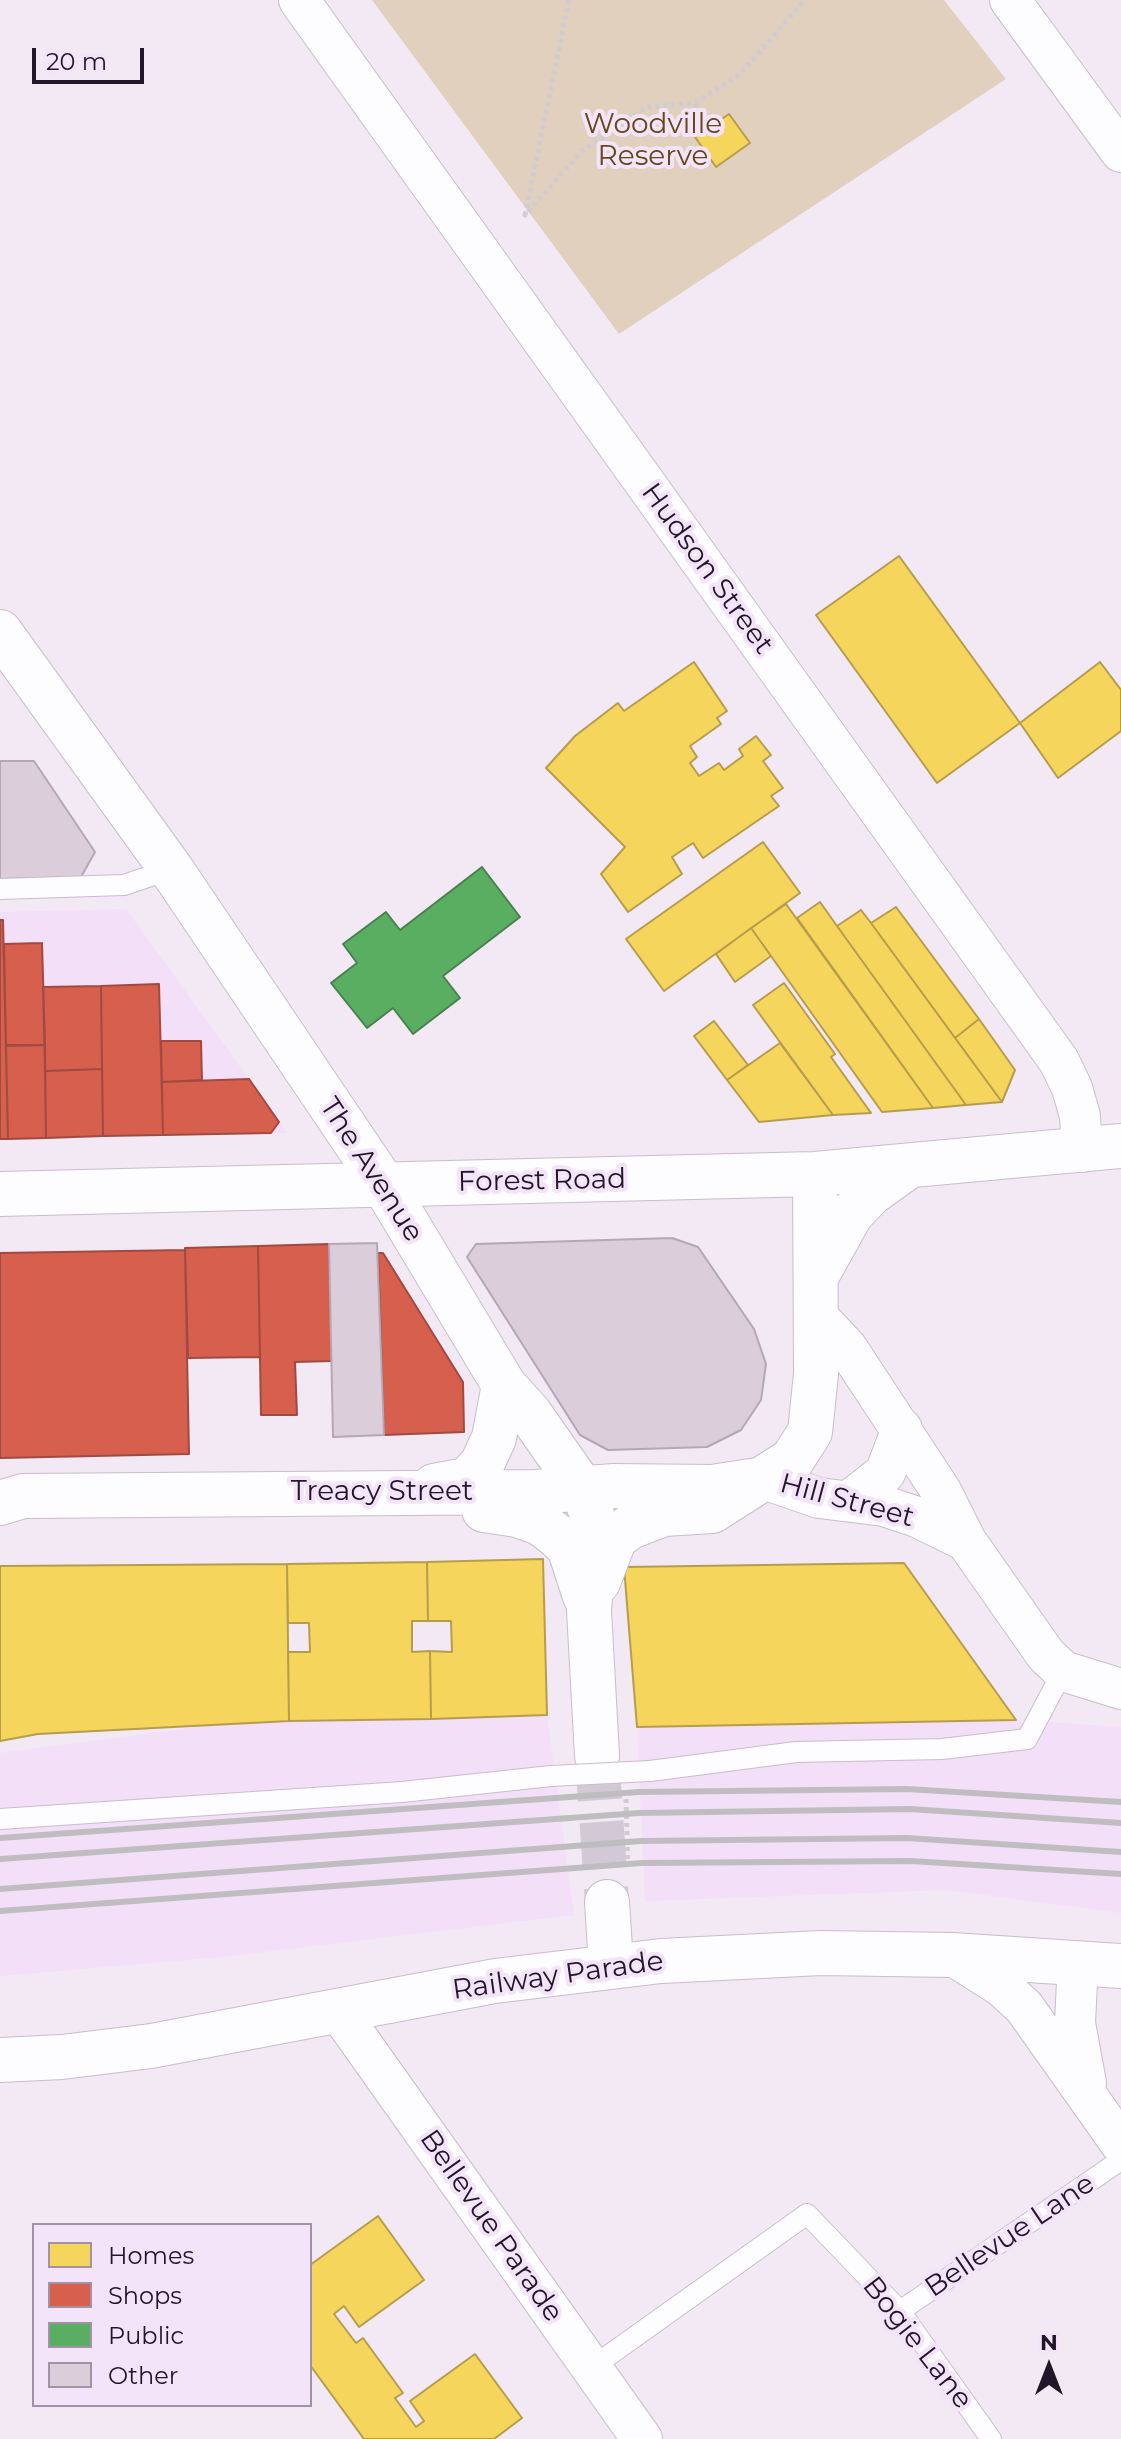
<!DOCTYPE html>
<html>
<head>
<meta charset="utf-8">
<style>
	body { margin:0 }
	#map { position:relative; width:1121px; height:2439px; overflow:hidden; background:#f2e9f5; font-family:Montserrat,sans-serif }
	canvas { display:block }
	.legend { position:absolute; left:32px; top:2223px; width:280px; height:184px; box-sizing:border-box; background:#f4e4fa; border:2px solid #a192a6; margin:0; padding:10px 14px; list-style:none; font-size:24px; color:#241629 }
	.legend li { display:flex; align-items:center; gap:16px; height:40px }
	.legend b { width:40px; border:2px solid #a192a6 }
	.north { position:absolute; left:1009px; top:2327px; width:80px; height:80px; -webkit-text-stroke:6px #f4e4fa; paint-order:stroke; rotate:0deg; font-size:22px; font-weight:700; line-height:32px; text-align:center; color:#241629 }
	.north::after { content:''; display:block; margin:auto; width:28px; height:36px; background:#241629; clip-path:polygon(50% 0,100% 100%,50% 72%,0 100%) }
	.scale { position:absolute; left:32px; top:48px; width:112px; height:36px; box-sizing:border-box; border:4px solid #241629; border-top:0; padding-left:10px; font-size:24px; line-height:28px; white-space:nowrap; color:#241629; -webkit-text-stroke:6px #f4e4fa; paint-order:stroke }
</style>
</head>
<body>
<div id="map">
<canvas width="1121" height="2439"></canvas>
<ul class="legend">
<li><b style="height:22px;background:#f6d55c"></b>Homes</li>
<li><b style="height:22px;background:#d6604d"></b>Shops</li>
<li><b style="height:22px;background:#5aae61"></b>Public</li>
<li><b style="height:22px;background:#dccdda"></b>Other</li>
</ul>
<div class="north">N</div>
<div class="scale">20 m</div>
</div>
<script>
const g = document.querySelector('canvas').getContext('2d');
g.lineJoin = 'round';
function fillPath(path, color) {
  g.fillStyle = color;
  g.fill(path, 'evenodd');
}
function poly(rows) {
  const path = new Path2D();
  for (const r of rows) {
    path.moveTo(r[0], r[1]);
    for (let i = 2; i < r.length; i += 2) path.lineTo(r[i], r[i + 1]);
  }
  return path;
}
function trace(path, color, width, dash) {
  g.strokeStyle = color;
  g.lineWidth = width;
  g.lineCap = dash ? 'butt' : 'round';
  g.setLineDash(dash || []);
  g.stroke(path);
}
function label(font, color, halo, rows, align = 'center') {
  g.font = font + ' Montserrat,sans-serif';
  g.lineWidth = 8;
  g.setLineDash([]);
  g.textBaseline = 'middle';
  g.strokeStyle = halo;
  g.fillStyle = color;
  for (const [text, x, y, turn = 0] of rows) {
    g.save();
    g.translate(x, y);
    g.rotate((+turn || 0) * Math.PI / 180);
    g.textAlign = isNaN(turn) ? turn : align;
    if (halo) g.strokeText(text, 0, 0);
    g.fillText(text, 0, 0);
    g.restore();
  }
}
const built = poly([
	[126,909,249,1079,287,1133,0,1139,0,912],
	[547,1715,574,1915,222,1957,0,1976,0,1753,235,1722],
	[1016,1720,1121,1727,1121,1913,946,1890,645,1901,637,1727]
]);
const green = poly([
	[372,0,944,0,1006,79,619,334]
]);
const homes = poly([
	[729,114,750,143,716,167,695,137,729,114],
	[899,556,1020,723,937,783,816,615,899,556],
	[694,662,727,711,717,718,721,724,690,746,697,757,690,763,699,776,719,763,724,770,743,756,739,749,756,736,771,755,763,761,783,788,771,796,779,806,703,858,693,843,672,857,682,874,628,912,601,874,625,847,546,768,575,736,618,703,624,711,694,662],
	[1100,662,1121,690,1121,731,1058,778,1020,723,1100,662],
	[763,842,800,893,664,991,626,939,763,842],
	[820,902,837,926,966,1105,933,1108,797,918,820,902],
	[786,904,933,1108,882,1112,751,928,786,904],
	[896,907,979,1019,955,1038,871,923,896,907],
	[861,910,871,923,1002,1102,966,1105,837,926,861,910],
	[751,928,771,956,735,982,716,954,751,928],
	[784,983,835,1054,831,1057,871,1113,833,1115,753,1005,784,983],
	[979,1019,1015,1070,1002,1102,955,1038,979,1019],
	[714,1021,748,1065,727,1080,694,1036,714,1021],
	[780,1043,833,1115,759,1122,727,1080,780,1043],
	[543,1559,547,1715,431,1719,430,1651,452,1652,451,1621,428,1621,427,1562,543,1559],
	[427,1562,428,1621,412,1621,412,1652,430,1651,431,1719,289,1721,288,1652,310,1652,309,1623,288,1623,287,1564,427,1562],
	[904,1563,1016,1720,637,1727,624,1567,904,1563],
	[287,1564,289,1721,38,1734,0,1741,0,1566,287,1564],
	[378,2216,424,2280,359,2327,344,2306,334,2314,356,2343,363,2338,403,2393,395,2398,416,2427,424,2421,410,2401,475,2354,522,2418,494,2439,364,2439,310,2365,310,2265,378,2216]
]);
const shops = poly([
	[0,920,3,920,8,1139,0,1139,0,920],
	[42,943,45,1045,6,1045,4,944,42,943],
	[159,984,163,1135,103,1136,101,986,159,984],
	[101,986,102,1069,45,1071,43,987,101,986],
	[161,1041,201,1041,202,1080,162,1082,161,1041],
	[45,1045,46,1138,8,1139,6,1046,45,1045],
	[102,1069,103,1136,46,1138,45,1071,102,1069],
	[249,1079,279,1122,271,1133,163,1135,162,1082,249,1079],
	[329,1244,332,1361,295,1362,297,1415,261,1415,258,1246,329,1244],
	[258,1246,260,1357,188,1358,185,1248,258,1246],
	[185,1250,189,1454,0,1458,0,1253,185,1250],
	[378,1253,383,1253,463,1382,464,1432,384,1435,378,1253]
]);
const public = poly([
	[482,867,520,917,443,976,460,998,413,1034,393,1008,367,1028,331,983,357,963,343,944,386,912,400,930,482,867]
]);
const building = poly([
	[0,761,34,761,95,852,81,877,0,879,0,761],
	[672,1238,698,1247,754,1329,766,1364,761,1400,741,1430,707,1447,608,1450,580,1435,467,1257,476,1244,672,1238],
	[377,1243,384,1435,333,1437,329,1244,377,1243]
]);
const tertiaryTunnel = poly([
	[597,1756,607,1902]
]);
const path = poly([
	[569,0,525,215,582,151,647,107,695,103,740,74,805,0],
	[695,103,707,121],
	[626,1799,628,1869]
]);
const service = poly([
	[0,889,124,885,171,869],
	[650,1771,796,1752,942,1749,1027,1739,1063,1671],
	[0,1819,402,1792,551,1776],
	[900,2311,1121,2160],
	[591,2368,807,2214,900,2311,991,2439]
]);
const minor = poly([
	[299,0,1059,1061,1072,1088,1080,1116,1082,1152],
	[1010,0,1121,152],
	[816,1315,847,1348,941,1491,966,1541,1046,1655,1063,1671,1121,1689],
	[764,1479,819,1498,884,1506,917,1517,966,1541],
	[849,1501,885,1473,902,1429],
	[952,1955,1001,1986,1024,2007,1121,2144],
	[1078,1962,1075,2023,1086,2083],
	[339,2012,642,2439]
]);
const tertiary = poly([
	[0,632,171,869,384,1185,504,1385,530,1414,581,1487,592,1514,595,1537,589,1610,597,1756],
	[0,1194,815,1174,1121,1146],
	[817,1275,851,1214,870,1194,909,1166],
	[434,1486,467,1480,482,1464,494,1438,504,1385],
	[0,1503,23,1496,536,1492,614,1486,712,1487,764,1479],
	[484,1510,517,1515,540,1523,556,1535,569,1547,585,1596],
	[598,1582,615,1538,630,1527,664,1514,712,1511,792,1460,810,1432,816,1374,815,1174],
	[607,1902,611,1965]
]);
const secondary = poly([
	[0,2060,62,2057,151,2046,495,1981,661,1961,821,1953,952,1955,1121,1966]
]);
const rail = poly([
	[0,1838,639,1792,907,1789,1121,1802],
	[0,1859,639,1813,910,1809,1121,1823],
	[0,1889,641,1841,907,1838,1121,1852],
	[0,1911,642,1863,911,1861,1121,1874]
]);
const serviceBridge = poly([
	[551,1776,650,1771]
]);
const parkNames = [
	["Woodville",653,125],
	["Reserve",653,157]
];
const streetNames = [
	["Hudson Street",707,569,54],
	["The Avenue",371,1170,57],
	["Forest Road",542,1181,-1],
	["Treacy Street",382,1492],
	["Hill Street",847,1501,15],
	["Railway Parade",558,1976,-8],
	["Bellevue Parade",491,2226,55],
	["Bellevue Lane",1010,2236,-34],
	["Bogie Lane",917,2343,52]
];
fillPath(built, '#f3dff8');
fillPath(green, '#e2d0bf');
fillPath(homes, '#f6d55c');
trace(homes, '#b79c4d', 2);
fillPath(shops, '#d6604d');
trace(shops, '#a14a42', 2);
fillPath(public, '#5aae61');
trace(public, '#4a8050', 2);
fillPath(building, '#dccdda');
trace(building, '#b5a7b4', 2);
trace(tertiaryTunnel, '#d3c9d6', 44, [44, 22]);
trace(service, '#c9bdcc', 22);
trace(minor, '#c9bdcc', 42);
trace(tertiary, '#c9bdcc', 46);
trace(secondary, '#c9bdcc', 46);
trace(path, '#d0ccd1', 5, [4, 4]);
trace(service, '#fdfcfe', 20);
trace(minor, '#fdfcfe', 40);
trace(tertiary, '#fdfcfe', 44);
trace(secondary, '#fdfcfe', 44);
trace(rail, '#c0bdc0', 6);
trace(serviceBridge, '#c9bdcc', 22, []);
trace(serviceBridge, '#fdfcfe', 20);
label('28px', '#664917', '#f4e4fa', parkNames);
label('28px', '#241629', '#f4e4fa', streetNames);
</script>
</body>
</html>
